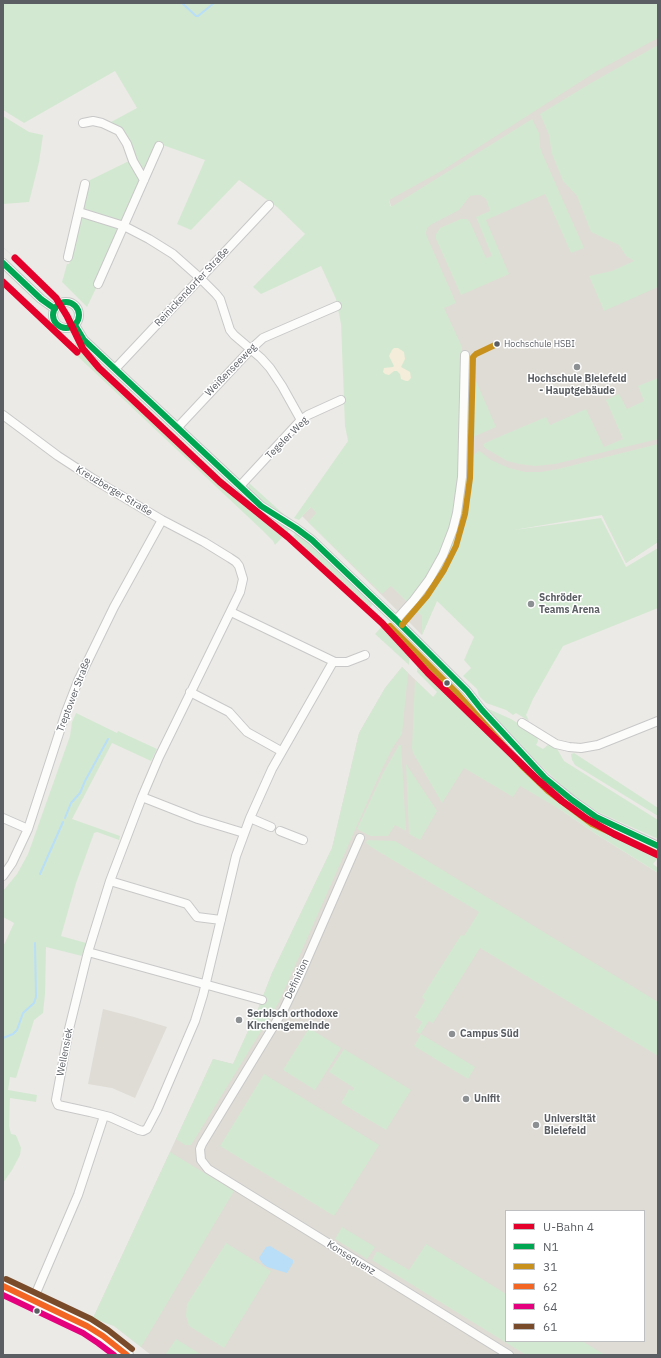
<!DOCTYPE html>
<html>
<head>
<meta charset="utf-8">
<style>
	body { margin:0 }
	#map { position:relative; width:661px; height:1358px; overflow:hidden; background:#ebeae6; font-family:"IBM Plex Sans",sans-serif }
	canvas { display:block }
	.frame { position:absolute; inset:0; border:4px solid #5b5f64; pointer-events:none }
	.legend { position:absolute; left:505px; top:1210px; width:140px; height:132px; box-sizing:border-box; background:#fff; border:1px solid #bdbfc1; margin:0; padding:5px 7px; list-style:none; font-size:12px; color:#5b5f64 }
	.legend li { display:flex; align-items:center; gap:8px; height:20px }
	.legend b { width:20px; border:1px solid #bdbfc1 }
</style>
</head>
<body>
<div id="map">
<canvas width="661" height="1358"></canvas>
<div class="frame"></div>
<ul class="legend">
<li><b style="height:5px;background:#e4002b"></b>U-Bahn 4</li>
<li><b style="height:5px;background:#00a651"></b>N1</li>
<li><b style="height:5px;background:#c8911e"></b>31</li>
<li><b style="height:5px;background:#f26522"></b>62</li>
<li><b style="height:5px;background:#e5007d"></b>64</li>
<li><b style="height:5px;background:#7a4b2a"></b>61</li>
</ul>
</div>
<script>
const g = document.querySelector('canvas').getContext('2d');
g.lineJoin = 'round';
function fillPath(path, color) {
  g.fillStyle = color;
  g.fill(path, 'evenodd');
}
function poly(rows) {
  const path = new Path2D();
  for (const r of rows) {
    if (r.length === 3) {
      path.moveTo(r[0] + r[2], r[1]);
      path.arc(r[0], r[1], r[2], 0, 2 * Math.PI);
      continue;
    }
    path.moveTo(r[0], r[1]);
    for (let i = 2; i < r.length; i += 2) path.lineTo(r[i], r[i + 1]);
  }
  return path;
}
function trace(path, color, width, dash) {
  g.strokeStyle = color;
  g.lineWidth = width;
  g.lineCap = dash ? 'butt' : 'round';
  g.setLineDash(dash || []);
  g.stroke(path);
}
function label(font, color, halo, rows, align = 'center') {
  g.font = font + ' "IBM Plex Sans",sans-serif';
  g.lineWidth = 3;
  g.setLineDash([]);
  g.textBaseline = 'middle';
  g.strokeStyle = halo;
  g.fillStyle = color;
  for (const [text, x, y, turn = 0] of rows) {
    g.save();
    g.translate(x, y);
    g.rotate((+turn || 0) * Math.PI / 180);
    g.textAlign = isNaN(turn) ? turn : align;
    if (halo) g.strokeText(text, 0, 0);
    g.fillText(text, 0, 0);
    g.restore();
  }
}
const education = poly([
	[658,3,658,542,626,563,602,515,469,527,422,635,302,516,311,507,338,492,394,214,389,200],
	[402,667,433,697,561,810,596,834,658,873,658,1355,151,1355,114,1326,93,1318,213,1059,233,1064,258,1009,272,973,332,848,359,733,385,688],
	[506,1211,644,1211,644,1341,506,1341],
	[103,1009,134,1017,167,1027,135,1098,112,1088,88,1084]
]);
const green = poly([
	[3,3,658,3,658,38,597,71,443,170,389,200,391,207,532,119,539,133,540,147,542,153,584,248,571,253,545,194,486,220,509,274,461,295,436,239,436,234,440,228,461,219,467,219,470,222,486,258,492,256,476,217,490,211,486,199,480,195,476,195,470,196,459,210,432,224,427,228,426,233,427,237,456,303,444,308,462,347,457,486,453,514,445,541,433,564,420,585,407,602,391,586,382,594,308,522,316,513,311,507,299,520,294,518,348,441,345,426,341,324,336,299,321,266,261,294,253,287,305,234,277,207,239,180,191,230,177,224,205,160,157,143,122,220,119,220,85,209,83,207,82,204,88,181,131,160,122,130,111,122,137,108,115,71,24,123,3,110],
	[658,45,658,287,604,311,589,276,612,271,634,261,626,256,619,245,591,232,577,196,563,181,552,154,549,135,540,114,591,83],
	[3,116,29,132,43,135,39,162,29,202,3,204],
	[84,217,116,227,117,230,97,286,87,307,62,282,67,264,69,264,79,220],
	[77,339,92,352,90,354,236,491,238,490,262,513,268,518,290,529,275,545,273,541,262,530,72,351],
	[469,365,496,427,473,437,468,435,467,431,468,368],
	[658,378,658,439,555,464,535,466,519,464,507,461,485,448,483,445,485,443,501,436,546,417,550,425,586,409,604,447,623,439,606,400,619,394,627,409,644,401,638,386],
	[658,444,658,542,626,563,602,515,514,530,601,518,626,567,658,548,658,608,563,646,533,699,526,715,529,721,516,713,513,715,506,710,486,703,479,696,477,689,463,676,471,668,464,660,474,637,437,601,422,635,422,616,416,611,430,593,442,575,438,572,452,545,461,515,465,492,467,468,472,457,478,451,481,452,491,460,509,468,525,472,541,472,558,469],
	[249,483,290,520,266,506,248,490],
	[296,533,310,543,373,604,370,608,292,537],
	[385,623,410,649,409,665,375,634],
	[418,658,446,687,452,681,490,729,537,776,575,808,602,825,658,851,658,858,653,864,658,868,658,873,596,834,561,810,520,786,513,797,464,768,442,803,413,753,412,748,415,680,433,697,437,692,417,672],
	[402,667,408,673,402,734,393,747,382,769,279,1002,193,1142,191,1145,185,1145,176,1139,213,1059,233,1064,258,1009,272,973,332,848,359,733,385,688],
	[484,707,511,719,534,733,537,736,538,741,536,745,543,749,549,744,556,747,564,761,658,820,658,839,598,812,579,800,558,782,527,753],
	[76,713,117,733,118,731,157,749,151,761,112,743,72,819,120,836,119,840,97,832,94,833,76,883,61,936,86,943,82,956,46,947,45,994,43,1013,34,1020,16,1078,10,1077,8,1090,37,1095,36,1102,10,1098,9,1126,11,1134,16,1135,21,1148,20,1155,12,1170,3,1183,3,947,14,923,3,917,3,891,17,874,28,854,70,736,72,722],
	[399,745,401,745,406,831,395,825,388,836,370,836,357,829,383,773],
	[574,753,658,808,658,816,575,765,572,760,571,754],
	[406,764,437,811,420,840,409,834],
	[367,840,395,841,658,1002,658,1056,480,948,433,1023,429,1021,420,1034,416,1032,422,1022,415,1017,425,1000,422,997,461,935,464,936,479,912,371,847,366,843],
	[309,1028,341,1048,315,1090,283,1070],
	[421,1034,475,1067,468,1079,414,1046],
	[344,1049,411,1090,386,1130,341,1103,349,1089,353,1091,354,1088,329,1072],
	[264,1074,379,1145,334,1216,220,1146],
	[170,1152,234,1191,141,1347,114,1326,93,1318],
	[342,1227,375,1247,367,1259,335,1239],
	[226,1243,271,1271,224,1348,189,1326,186,1316,187,1304],
	[426,1244,506,1294,506,1341,582,1341,605,1355,526,1355,372,1260,377,1251,409,1270],
	[176,1339,202,1355,165,1355]
]);
const sand = poly([
	[394,348,398,348,404,352,405,359,401,367,410,372,411,378,408,381,406,381,401,379,400,374,397,371,394,371,389,375,385,374,383,372,384,368,393,367,394,366,389,356,392,350]
]);
const water = poly([
	[270,1246,293,1260,293,1263,287,1273,267,1267,262,1263,259,1258,266,1247]
]);
const stream = poly([
	[182,3,196,16,198,16,214,3],
	[65,818,71,803,80,793,85,781,108,739],
	[40,874,63,822],
	[3,1038,13,1034,17,1030,23,1013,34,1003,36,997,35,943]
]);
const minor = poly([
	[83,123,93,121,102,123,119,131,127,144,133,161,144,180],
	[79,212,124,226,149,239,173,254,200,278,216,294,220,299,230,330,234,335,261,358,270,368,282,386,301,420],
	[68,257,85,184],
	[3,263,41,299,55,309],
	[98,284,159,146],
	[66,315,13],
	[75,325,84,340,261,506,296,528,312,540,396,620,467,691,482,710,545,778,572,800,596,817,658,846],
	[115,369,269,205],
	[3,415,58,456,98,482,162,520,204,542,230,558,236,562,239,566,243,579,240,592,159,757,142,797,110,881,88,952,69,1029,56,1100,58,1105,90,1112,110,1117,139,1130,143,1131,147,1129,157,1110,195,1021,203,995,236,856,250,818,272,769,333,662],
	[178,427,251,349,263,338,337,306],
	[240,486,301,420,308,415,341,400],
	[231,612,335,662,347,662,365,655],
	[396,620,414,600,429,580,443,555,453,529,457,513,462,477,465,355],
	[190,692,229,712,247,732,281,751],
	[522,723,556,744,569,747,581,748,598,745,658,721],
	[142,797,198,819,244,833],
	[3,818,28,829],
	[250,818,271,827],
	[280,831,303,840],
	[360,838,298,980,284,1009,202,1144,200,1149,201,1160,208,1169,509,1355],
	[3,876,12,863,28,829,66,712,78,681,114,607,162,520],
	[110,881,187,904,197,917,221,920],
	[88,952,262,1000],
	[33,1300,78,1195,104,1116]
]);
const secondary = poly([
	[3,1286,87,1326,103,1336,127,1355]
]);
const tram = poly([
	[3,247,15,258]
]);
const bus1 = poly([
	[3,263,41,299,55,309],
	[66,315,13],
	[75,325,84,340,261,506,296,528,312,540,396,620,467,691,482,710,545,778,572,800,596,817,658,846]
]);
const bus2 = poly([
	[402,625,427,596,444,570,456,546,465,514,470,478,473,357,476,354,497,344],
	[390,626,456,692,522,766,548,791,592,824,655,853]
]);
const bus3 = poly([
	[3,1286,87,1326,103,1336,127,1355]
]);
const bus4 = poly([
	[3,1295,83,1333,98,1343,114,1355]
]);
const bus5 = poly([
	[6,1279,91,1319,108,1330,132,1349]
]);
const metro1 = poly([
	[15,258,56,298,67,316,83,349,99,368,220,482,288,537,382,623,428,673,539,781,562,801,587,819,614,834,658,855],
	[3,282,77,352]
]);
const markers = [
	[497,344,3.5,"#5b5f64"],
	[577,367,4,"#8d9092"],
	[531,604,4,"#8d9092"],
	[447,683,3.5,"#5b5f64"],
	[239,1020,4,"#8d9092"],
	[452,1034,4,"#8d9092"],
	[466,1099,4,"#8d9092"],
	[536,1125,4,"#8d9092"],
	[37,1311,3.5,"#5b5f64"]
];
const busNames = [
	["Hochschule HSBI",504,344]
];
const streetNames = [
	["Reinickendorfer Straße",192,287,-47],
	["Weißenseeweg",231,370,-46],
	["Tegeler Weg",287,438,-45],
	["Kreuzberger Straße",114,491,31],
	["Treptower Straße",74,695,-69],
	["Definition",297,979,-65],
	["Wellensiek",65,1052,-79],
	["Konsequenz",351,1258,32]
];
const poiNames = [
	["Hochschule Bielefeld",577,379,"center"],
	["- Hauptgebäude",577,391,"center"],
	["Schröder",539,598],
	["Teams Arena",539,610],
	["Serbisch orthodoxe",247,1014],
	["Kirchengemeinde",247,1026],
	["Campus Süd",460,1034],
	["Unifit",474,1099],
	["Universität",544,1119],
	["Bielefeld",544,1131]
];
fillPath(education, '#dfdcd5');
fillPath(green, '#d3e8d1');
fillPath(sand, '#f4edda');
fillPath(water, '#b8def8');
trace(stream, '#b8def8', 2);
trace(minor, '#c8c8c8', 10);
trace(secondary, '#c7c7c6', 14);
trace(minor, '#fcfcfb', 8);
trace(secondary, '#fcfcfb', 12);
trace(tram, '#e2e2e2', 1);
trace(bus1, '#00a651', 6);
trace(bus2, '#c8911e', 6);
trace(bus3, '#f26522', 6);
trace(bus4, '#e5007d', 6);
trace(bus5, '#7a4b2a', 6);
trace(metro1, '#e4002b', 7);
for (const [x, y, r, color] of markers) {
  const dot = new Path2D();
  dot.arc(x, y, r, 0, 2 * Math.PI);
  g.fillStyle = color;
  g.fill(dot);
  trace(dot, '#fff', 1.5);
}
label('9px', '#5b5f64', '#fff', busNames, 'left');
label('10px', '#5b5f64', '#fff', streetNames);
label('bold 10px', '#5b5f64', '#fff', poiNames, 'left');
</script>
</body>
</html>
